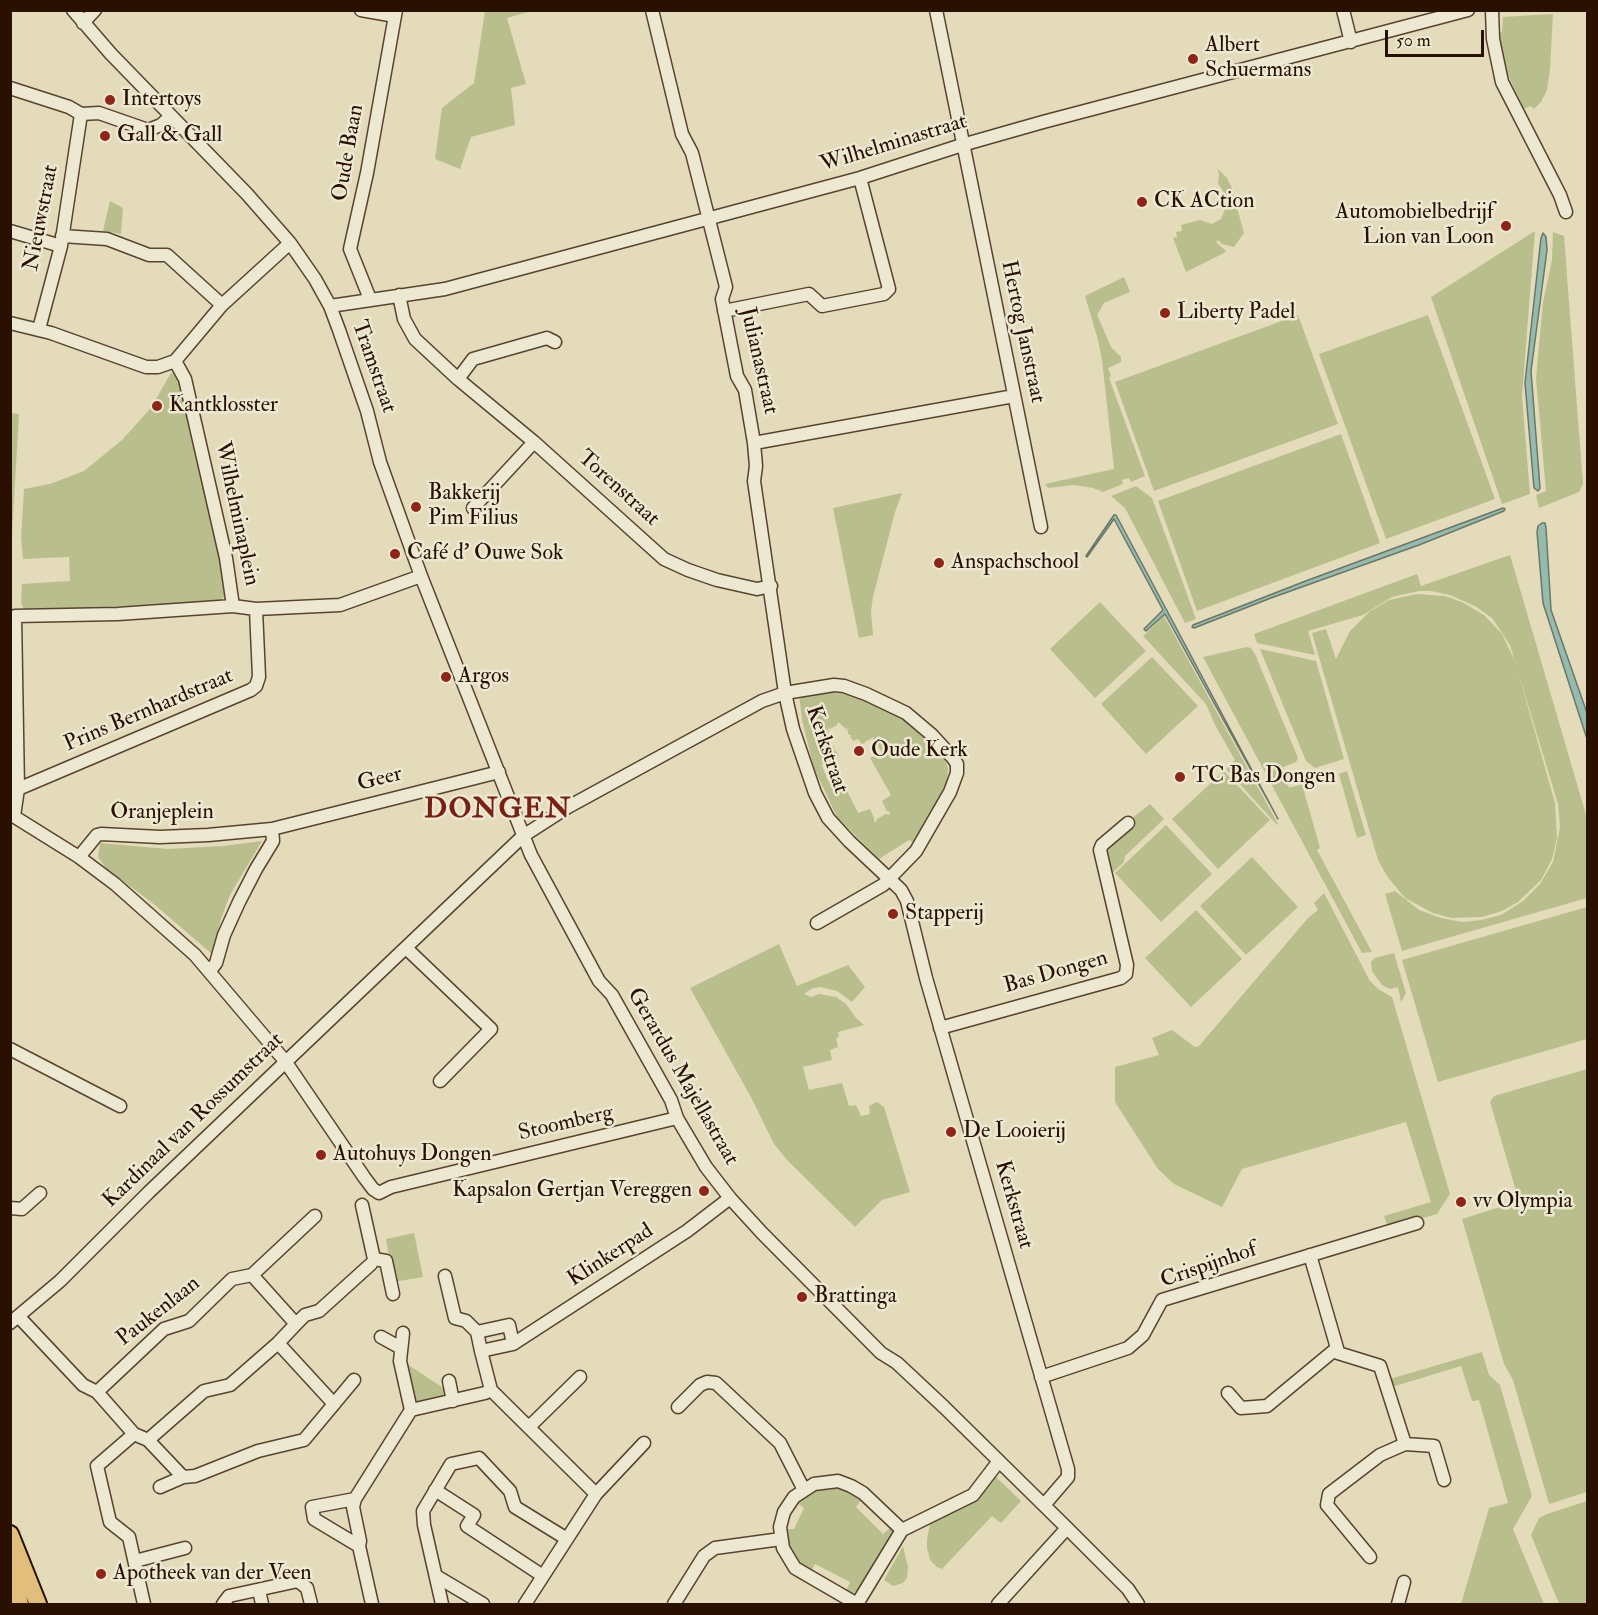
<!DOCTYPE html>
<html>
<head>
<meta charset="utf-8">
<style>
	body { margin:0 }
	#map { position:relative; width:1598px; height:1615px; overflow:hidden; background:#e4dbba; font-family:"IM FELL Double Pica",serif }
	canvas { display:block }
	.frame { position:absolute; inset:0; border:12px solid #291000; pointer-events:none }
	.scale { position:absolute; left:1385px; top:30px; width:99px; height:27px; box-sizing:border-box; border:3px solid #291000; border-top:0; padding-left:8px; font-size:18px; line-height:21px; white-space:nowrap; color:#291000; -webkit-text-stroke:4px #ede8d2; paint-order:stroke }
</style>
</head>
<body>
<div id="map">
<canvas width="1598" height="1615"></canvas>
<div class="frame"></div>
<div class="scale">50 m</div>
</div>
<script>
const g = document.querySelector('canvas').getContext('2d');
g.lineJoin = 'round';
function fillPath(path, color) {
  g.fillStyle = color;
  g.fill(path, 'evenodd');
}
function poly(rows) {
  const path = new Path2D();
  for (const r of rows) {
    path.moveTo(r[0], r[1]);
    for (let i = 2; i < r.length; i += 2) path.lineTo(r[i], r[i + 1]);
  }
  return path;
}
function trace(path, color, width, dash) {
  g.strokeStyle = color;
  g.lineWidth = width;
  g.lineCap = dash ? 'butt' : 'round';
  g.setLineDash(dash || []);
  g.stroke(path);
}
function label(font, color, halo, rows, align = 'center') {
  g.font = font + ' "IM FELL Double Pica",serif';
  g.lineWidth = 5;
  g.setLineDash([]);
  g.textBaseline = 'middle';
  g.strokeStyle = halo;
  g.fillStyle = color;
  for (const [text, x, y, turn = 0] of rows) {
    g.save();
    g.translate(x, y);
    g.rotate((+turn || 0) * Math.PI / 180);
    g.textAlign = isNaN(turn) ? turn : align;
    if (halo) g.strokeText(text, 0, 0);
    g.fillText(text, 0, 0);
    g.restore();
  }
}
const green = poly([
	[485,11,532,11,507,18,526,84,511,88,515,125,471,137,460,169,435,159,442,108,474,83],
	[1553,14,1550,70,1547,90,1541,102,1536,107,1533,109,1531,106,1524,109,1505,69,1499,33,1502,32,1503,17],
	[1217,168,1227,178,1231,186,1244,233,1234,247,1222,244,1218,240,1216,242,1226,251,1224,253,1186,272,1173,238,1177,237,1176,232,1182,231,1181,225,1200,220,1212,224,1221,219,1226,207,1227,198,1218,183,1219,174],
	[110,201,123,208,121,234,103,231],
	[1535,231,1522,396,1530,494,1502,504,1431,297],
	[1553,232,1564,236,1583,484,1579,492,1539,508,1536,495,1546,491,1536,378,1543,302,1552,260],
	[1124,277,1130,292,1104,303,1097,315,1111,347,1121,357,1121,362,1108,368,1111,376,1109,378,1145,476,1131,482,1129,478,1122,480,1123,484,1103,492,1093,488,1074,485,1048,488,1045,484,1114,469,1102,360,1098,340,1085,296],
	[1298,315,1338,424,1154,491,1115,382],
	[1428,315,1495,499,1386,539,1319,354],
	[171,373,176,374,180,378,226,591,224,597,219,601,201,603,45,610,24,609,21,603,22,584,70,581,69,557,23,559,21,538,24,489,50,484,84,471,122,440,150,409],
	[11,413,19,414,11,551,10,413],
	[1341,434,1380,543,1197,611,1158,501],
	[1136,486,1152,498,1196,619,1185,623,1125,508,1111,496],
	[902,493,895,512,873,597,871,612,873,635,859,638,833,508],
	[1510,555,1587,818,1587,898,1402,951,1385,894,1395,891,1419,910,1441,918,1462,922,1481,920,1501,915,1523,901,1540,884,1553,862,1560,827,1558,804,1510,645,1492,618,1475,606,1450,595,1431,591,1419,591,1392,597,1363,615,1308,631,1315,655,1257,643,1254,634,1417,574,1421,586],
	[1417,594,1445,596,1462,602,1484,615,1502,634,1515,661,1555,803,1557,838,1552,859,1541,880,1518,902,1502,911,1482,917,1451,918,1433,913,1405,898,1387,876,1378,860,1312,633,1326,629,1336,659,1350,631,1369,612,1389,600],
	[1100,602,1146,651,1095,698,1050,649],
	[1164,616,1278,824,1277,825,1226,769,1235,760,1215,725,1206,704,1143,636],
	[1247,647,1251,648,1255,654,1298,758,1296,762,1283,767,1289,788,1302,784,1320,848,1317,850,1372,952,1362,953,1203,657],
	[1260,649,1316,661,1344,759,1315,768,1306,761],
	[1152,657,1198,706,1146,754,1101,704],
	[817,692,851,694,913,722,944,756,948,768,947,782,918,844,909,840,879,859,837,817,814,768,802,720,799,694],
	[838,722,846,729,849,728,847,730,849,735,852,735,850,736,853,741,858,739,862,744,866,742,865,740,867,741,874,737,873,739,882,752,876,755,875,757,874,756,870,758,891,795,882,801,887,811,890,812,890,815,886,814,877,819,876,822,874,821,874,818,870,809,858,813,839,774,835,776,836,778,834,777,828,781,822,766,820,766,827,762,826,760,829,762,833,759,832,757,834,759,839,756,836,751,833,751,835,750,833,746,830,746,832,744,829,740,827,740,829,738,828,727,830,729,837,725],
	[1224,771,1270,820,1218,869,1172,819],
	[1347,771,1366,835,1357,838,1339,774],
	[1150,804,1164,819,1125,856,1124,862,1111,874,1106,850,1107,847,1135,824,1131,819],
	[1166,825,1212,874,1161,922,1115,873],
	[262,841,230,895,221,919,212,954,155,905,106,868,98,857,100,843,168,849,223,846],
	[1252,857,1298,907,1246,955,1200,906],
	[1324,893,1370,981,1378,989,1392,997,1450,1194,1437,1214,1391,1227,1387,1225,1384,1216,1431,1202,1406,1122,1242,1169,1222,1207,1174,1184,1158,1169,1115,1102,1115,1067,1159,1055,1152,1038,1172,1030,1195,1047,1199,1046,1308,918,1318,910,1314,903],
	[1587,907,1587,1039,1438,1082,1402,960],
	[1196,910,1242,959,1191,1007,1145,958],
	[779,944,797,986,848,965,865,987,852,1002,837,991,820,987,813,988,804,994,811,997,819,994,836,997,846,1004,856,1018,864,1025,838,1032,839,1037,836,1038,838,1047,830,1050,832,1060,803,1067,809,1090,842,1083,849,1106,856,1105,861,1116,870,1114,869,1106,877,1102,884,1107,910,1192,882,1200,855,1227,788,1161,774,1144,752,1099,690,988],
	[1394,953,1406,993,1401,1002,1398,987,1390,989,1382,985,1372,971,1371,962,1375,958],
	[1587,1069,1587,1492,1549,1504,1513,1380,1504,1364,1462,1219,1519,1201,1490,1102,1494,1096],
	[414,1233,423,1277,393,1282,386,1239],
	[1482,1352,1489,1375,1500,1385,1532,1496,1513,1529,1544,1604,1461,1604,1489,1508,1508,1503,1479,1400,1472,1401,1461,1366,1392,1387,1390,1379],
	[407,1364,448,1391,449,1397,414,1405],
	[996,1477,1021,1501,1001,1523,992,1516,942,1569,937,1567,930,1560,927,1548,927,1539,930,1524,978,1499],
	[837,1487,850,1491,862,1499,856,1507,883,1534,891,1527,894,1537,858,1591,851,1594,846,1591,850,1582,815,1564,810,1573,799,1564,790,1552,785,1529,794,1529,804,1508,796,1502,812,1490],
	[1587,1501,1587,1604,1559,1604,1531,1535,1539,1518,1547,1514],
	[903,1546,908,1567,907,1578,903,1583,893,1586,884,1580]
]);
const water = poly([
	[1543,233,1546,237,1547,250,1531,371,1540,488,1538,491,1534,488,1525,383,1541,238,1543,233],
	[1503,508,1505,509,1504,511,1419,545,1271,598,1194,628,1192,627,1193,625,1303,582,1503,508],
	[1114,515,1116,515,1278,819,1165,614,1146,631,1144,629,1163,610,1114,519,1087,557,1086,556,1114,515],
	[1542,523,1545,523,1546,528,1551,610,1587,713,1587,739,1543,603,1537,532,1538,526,1542,523]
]);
const minor = poly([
	[73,10,111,54,247,194,290,243,315,279,330,306,339,330,367,411,380,462,421,576,531,855,599,981,612,995,671,1100,677,1118,706,1167,730,1198,762,1233,881,1353,897,1363,944,1407,1067,1528,1128,1589,1138,1604],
	[361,10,395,16],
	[652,10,682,134,692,153,726,287,722,299,737,376,745,390,754,443,756,466,754,481,785,693,793,729,815,793,828,818,849,841,901,890,907,901,926,978,1068,1469,1068,1477,1044,1505],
	[936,10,1041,527],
	[1343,10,1351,42],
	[1492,10,1493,39,1502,82,1560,195,1566,212],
	[83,23,95,10],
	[10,88,69,107,81,114,99,113,148,130,161,125,171,116],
	[10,231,61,246],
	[62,236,107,239,149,255,167,255,222,305],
	[399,295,404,319,415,339,458,379,534,442,664,559,688,570,717,580,757,589,771,586],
	[370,299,350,249,367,173,396,10],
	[330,306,445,289,860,178,962,145,1043,122,1468,10],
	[724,311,809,294,822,306,884,294,889,289,860,178],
	[10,323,51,333,146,367,158,367,175,361],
	[39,329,61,246,81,114],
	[458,379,473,359,547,338,555,342],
	[754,443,1014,396],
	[473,508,534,442],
	[233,606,256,609,340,605,421,576],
	[18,789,251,690,256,686,259,677,256,609],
	[10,814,79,857,115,884,195,955,285,1061,364,1177,373,1189,379,1193,391,1187,677,1118],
	[14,816,18,789,15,616,118,614,233,606,226,558,185,379,175,361,222,305,290,243],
	[272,829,499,772],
	[79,857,97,835,101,834,160,837,208,835,272,829,273,841,256,869,239,902,224,935,216,963,210,971],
	[406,948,491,1029,440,1081],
	[940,1028,1121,978,1126,974,1127,965,1100,850,1102,845,1128,823],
	[10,1049,120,1106],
	[362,1205,374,1259,386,1261,393,1294],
	[10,1208,22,1209,40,1193],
	[252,1275,296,1324,278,1343,334,1404],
	[445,1276,455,1318,466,1321,477,1332,481,1351],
	[19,1317,83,1385,97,1392],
	[10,1323,60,1281,149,1192,523,836,568,807,762,701,785,693,834,685,844,686,866,694,906,713,932,735,953,758,957,764,957,773,950,792,916,851,883,885,817,923],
	[296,1324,305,1315,319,1311,371,1264],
	[477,1332,509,1325,513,1344],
	[403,1333,400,1361,411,1410,485,1393,491,1390],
	[381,1337,401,1348],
	[1337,1348,1338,1353,1380,1366,1405,1444,1380,1455,1329,1494,1327,1505,1370,1557],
	[1041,1377,1128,1348,1143,1335,1162,1300,1417,1223],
	[449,1381,453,1401],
	[491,1390,481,1351,513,1344,687,1231,730,1198],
	[491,1390,596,1494],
	[1228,1393,1241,1408,1267,1406,1337,1348,1310,1255],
	[678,1407,700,1385,707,1382,716,1383,780,1443,804,1490],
	[529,1427,580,1377],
	[134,1434,148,1440,183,1477,195,1476,258,1451,304,1440,354,1380],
	[148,1440,204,1391,230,1385,278,1343],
	[1405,1444,1434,1446,1444,1480],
	[160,1487,183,1477],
	[435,1490,474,1515,467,1526,543,1576],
	[355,1499,353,1507,360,1541,359,1546],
	[902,1530,863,1493,851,1486,838,1481,814,1484,794,1497,784,1512,780,1527,783,1548,795,1568,857,1604,902,1530,973,1495,999,1461],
	[135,1561,185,1548],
	[436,1576,483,1604],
	[259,1590,262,1604],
	[144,1604,129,1537,110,1522,97,1466,134,1434,97,1392,164,1329,189,1321,232,1279,252,1275,315,1216],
	[223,1604,229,1596,298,1581,307,1588,311,1604],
	[372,1604,359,1546,314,1519,312,1507,355,1499,411,1410],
	[442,1604,424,1525,423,1511,451,1464,479,1458,510,1491,515,1507,567,1539],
	[525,1604,596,1494,644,1443],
	[674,1604,704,1556,715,1548,781,1539],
	[998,1604,1067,1528],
	[1398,1604,1404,1582]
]);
const major = poly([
	[10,1534,38,1604],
	[10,1565,20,1604]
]);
const markers = [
	[1193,59,6,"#8f2418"],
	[110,100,6,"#8f2418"],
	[105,136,6,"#8f2418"],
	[1142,202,6,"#8f2418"],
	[1506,226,6,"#8f2418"],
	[1165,313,6,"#8f2418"],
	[157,406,6,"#8f2418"],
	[416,507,6,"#8f2418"],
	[395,554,6,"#8f2418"],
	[939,563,6,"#8f2418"],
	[446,677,6,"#8f2418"],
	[859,751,6,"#8f2418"],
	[1180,777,6,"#8f2418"],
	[893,914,6,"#8f2418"],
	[951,1132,6,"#8f2418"],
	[321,1155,6,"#8f2418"],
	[704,1191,6,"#8f2418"],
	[1461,1202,6,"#8f2418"],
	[802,1297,6,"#8f2418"],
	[101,1574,6,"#8f2418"]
];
const poiNames = [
	["Albert",1205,46],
	["Schuermans",1205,71],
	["Intertoys",122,100],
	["Gall & Gall",117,136],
	["CK ACtion",1154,202],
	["Automobielbedrijf",1494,213,"right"],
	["Lion van Loon",1494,238,"right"],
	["Liberty Padel",1177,313],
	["Kantklosster",169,406],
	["Bakkerij",428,494],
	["Pim Filius",428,519],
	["Café d' Ouwe Sok",407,554],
	["Anspachschool",951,563],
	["Argos",458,677],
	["Oude Kerk",871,751],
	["TC Bas Dongen",1192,777],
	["Stapperij",905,914],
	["De Looierij",963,1132],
	["Autohuys Dongen",333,1155],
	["Kapsalon Gertjan Vereggen",692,1191,"right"],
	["vv Olympia",1473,1202],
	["Brattinga",814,1297],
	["Apotheek van der Veen",113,1574]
];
const streetNames = [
	["Wilhelminastraat",894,144,-17],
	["Oude Baan",349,153,-80],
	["Nieuwstraat",42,218,-79],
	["Hertog Janstraat",1022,332,78],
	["Julianastraat",758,361,77],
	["Tramstraat",373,367,71],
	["Torenstraat",618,489,42],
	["Wilhelminaplein",236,514,78],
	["Prins Bernhardstraat",149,711,-23],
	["Kerkstraat",826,750,71],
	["Geer",380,780,-14],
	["Oranjeplein",162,813],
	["Bas Dongen",1056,973,-16],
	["Gerardus Majellastraat",682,1077,60],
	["Kardinaal van Rossumstraat",194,1121,-44],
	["Stoomberg",566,1124,-13],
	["Kerkstraat",1013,1205,74],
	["Klinkerpad",611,1256,-33],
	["Crispijnhof",1209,1266,-19],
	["Paukenlaan",159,1312,-38]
];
const districtNames = [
	["DONGEN",498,811]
];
fillPath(green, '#b9bf8c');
fillPath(water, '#95bbae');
trace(water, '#6a7768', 1.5);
trace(minor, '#58432e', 15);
trace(major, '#291000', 20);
trace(minor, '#ede8d2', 12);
trace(major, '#e2be7d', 16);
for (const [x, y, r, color] of markers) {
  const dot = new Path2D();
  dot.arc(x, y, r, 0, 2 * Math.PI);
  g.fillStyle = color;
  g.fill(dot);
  trace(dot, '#ede8d2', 2);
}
label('22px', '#291000', '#ede8d2', poiNames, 'left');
label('22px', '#291000', '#ede8d2', streetNames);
g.letterSpacing = '1.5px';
label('bold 28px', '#7a1f14', '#ede8d2', districtNames);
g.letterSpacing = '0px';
</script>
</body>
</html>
